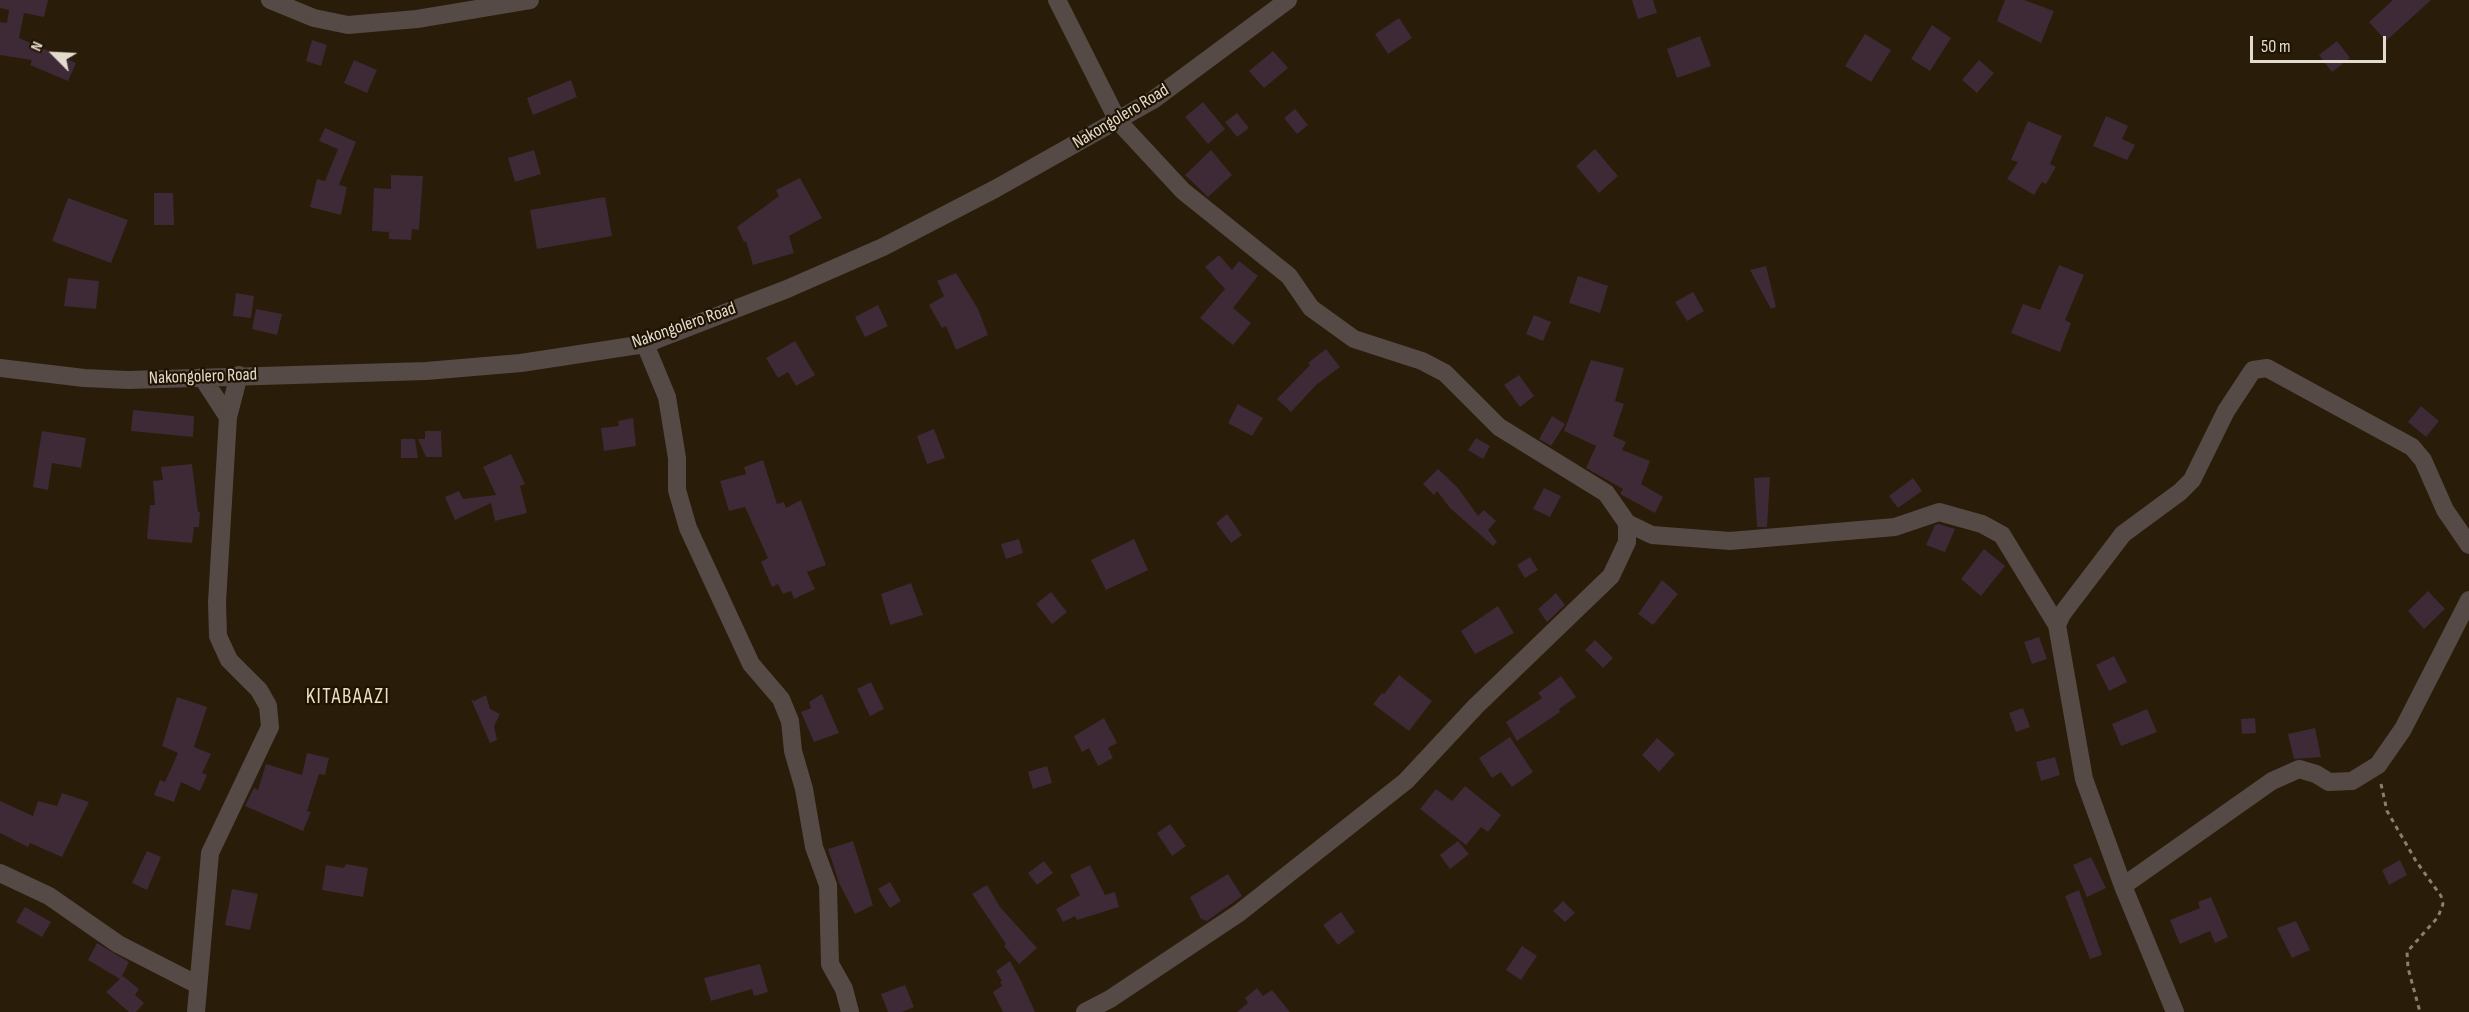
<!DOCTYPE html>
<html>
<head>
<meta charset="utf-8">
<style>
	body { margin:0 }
	#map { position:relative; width:2469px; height:1012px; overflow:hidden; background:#291c08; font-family:"Sofia Sans Condensed",sans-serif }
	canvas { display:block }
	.north { position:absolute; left:24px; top:24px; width:60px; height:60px; -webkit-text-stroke:4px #1f1301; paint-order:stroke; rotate:294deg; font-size:16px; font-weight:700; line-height:24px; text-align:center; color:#e4dbcf }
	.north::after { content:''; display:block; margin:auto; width:21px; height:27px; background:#e4dbcf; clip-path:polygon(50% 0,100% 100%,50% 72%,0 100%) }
	.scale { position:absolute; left:2250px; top:36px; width:136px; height:27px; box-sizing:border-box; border:3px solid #e4dbcf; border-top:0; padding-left:8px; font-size:18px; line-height:21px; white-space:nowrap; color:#e4dbcf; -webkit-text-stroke:4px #1f1301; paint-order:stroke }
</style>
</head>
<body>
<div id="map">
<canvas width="2469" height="1012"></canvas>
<div class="north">N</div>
<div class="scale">50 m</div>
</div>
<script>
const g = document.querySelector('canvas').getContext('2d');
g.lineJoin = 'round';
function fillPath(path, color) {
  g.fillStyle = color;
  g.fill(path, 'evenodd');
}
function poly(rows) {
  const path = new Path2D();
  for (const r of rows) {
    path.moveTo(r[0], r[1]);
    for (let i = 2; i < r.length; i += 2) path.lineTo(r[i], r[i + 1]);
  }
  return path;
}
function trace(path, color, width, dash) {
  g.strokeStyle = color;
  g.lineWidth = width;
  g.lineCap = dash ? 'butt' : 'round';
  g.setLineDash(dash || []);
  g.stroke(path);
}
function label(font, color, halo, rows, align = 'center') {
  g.font = font + ' "Sofia Sans Condensed",sans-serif';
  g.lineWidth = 4.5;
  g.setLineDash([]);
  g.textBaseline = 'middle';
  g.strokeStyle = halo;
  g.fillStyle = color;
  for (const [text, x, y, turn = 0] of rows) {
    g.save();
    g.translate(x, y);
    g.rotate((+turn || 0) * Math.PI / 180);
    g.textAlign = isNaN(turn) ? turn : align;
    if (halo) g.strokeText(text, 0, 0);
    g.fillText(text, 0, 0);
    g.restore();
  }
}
const building = poly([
	[0,0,48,0,44,17,24,13,19,38,76,63,68,81,30,65,32,60,0,55,0,22,7,23,9,10,0,8],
	[1632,0,1653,0,1657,13,1638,19],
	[2005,0,2024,0,2054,11,2041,43,1997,21],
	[2393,0,2431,0,2386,41,2369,22],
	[1399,18,1412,38,1388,54,1375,34],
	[1932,25,1951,38,1930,71,1911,59],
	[1865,34,1891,50,1871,82,1845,66],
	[1700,36,1711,66,1677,78,1667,49],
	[312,40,327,45,321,66,306,61],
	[2337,41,2350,58,2332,72,2319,55],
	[1273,51,1288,68,1264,88,1249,71],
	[354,60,377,70,367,93,344,83],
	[1979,60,1994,73,1977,93,1962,80],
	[571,80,577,97,533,115,527,98],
	[1203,102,1225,129,1208,144,1185,117],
	[1295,109,1308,125,1297,134,1284,118],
	[1237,113,1249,128,1237,137,1225,122],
	[2106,116,2128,126,2122,139,2135,145,2127,160,2093,146],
	[2028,121,2062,136,2050,164,2056,167,2046,184,2042,182,2034,195,2007,179,2018,162,2011,160],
	[325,128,356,142,339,185,347,187,341,215,310,207,317,179,325,181,338,149,319,141],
	[1595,149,1618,176,1599,193,1576,166],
	[534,150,541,174,515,182,508,158],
	[1211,150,1232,175,1208,197,1185,175],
	[391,175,423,176,419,230,412,229,411,240,389,239,389,232,372,231,374,188,391,189],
	[800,178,822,218,789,236,794,253,753,265,746,241,744,242,737,227,779,196,776,190],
	[154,193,173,193,174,225,154,225],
	[605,197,612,236,537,249,530,210],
	[68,198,128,220,111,263,52,241],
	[1219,255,1232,270,1239,261,1258,276,1233,308,1251,323,1233,345,1200,318,1225,289,1205,267],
	[2059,265,2084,275,2065,320,2071,323,2060,352,2011,333,2023,304,2040,310],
	[1766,266,1776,307,1771,309,1750,270],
	[956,273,978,309,988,335,956,350,946,326,942,328,929,305,944,296,937,281],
	[1578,276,1608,286,1600,313,1569,303],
	[68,278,99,281,96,309,64,306],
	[1693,292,1704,311,1687,321,1675,302],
	[236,293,254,296,251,318,233,316],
	[878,305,888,326,865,337,855,317],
	[256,309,282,314,277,335,252,329],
	[1534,315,1551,322,1543,341,1526,334],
	[795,341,815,375,796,386,788,372,778,378,766,358],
	[1326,349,1340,367,1316,385,1291,412,1277,399,1310,365,1308,363],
	[1591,360,1624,368,1615,401,1624,404,1613,436,1626,442,1622,450,1650,461,1641,484,1663,497,1655,513,1620,494,1623,489,1586,468,1596,446,1564,431],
	[1519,375,1534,396,1520,407,1504,385],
	[1238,404,1263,418,1252,436,1228,423],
	[2421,406,2439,421,2426,437,2408,422],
	[133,410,194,416,193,437,131,431],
	[1552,416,1565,424,1551,446,1539,439],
	[633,418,636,446,604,451,601,428,619,426,618,421],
	[934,429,945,458,927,464,917,436],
	[42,431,86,438,81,468,52,463,48,490,33,487],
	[425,431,441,431,442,457,426,457,418,439,425,439],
	[1476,438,1490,446,1483,459,1468,450],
	[401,439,415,439,418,458,401,458],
	[511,454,525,484,520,486,527,513,495,521,491,503,455,520,445,497,459,491,463,499,496,495,483,467],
	[763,460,777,504,784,502,786,508,801,500,826,565,807,572,815,589,794,599,791,591,783,594,778,584,772,587,761,562,768,558,745,507,729,511,720,481,746,474,744,467],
	[192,464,198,512,200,512,199,527,194,527,192,543,147,539,150,505,155,505,153,481,163,480,161,467],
	[1438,469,1458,488,1478,516,1484,510,1496,521,1488,530,1497,542,1493,546,1450,508,1437,491,1434,495,1423,484],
	[1770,477,1767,527,1757,527,1754,478],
	[1913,478,1922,491,1898,508,1889,496],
	[1544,488,1561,496,1550,517,1533,509],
	[1227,514,1242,535,1231,543,1216,523],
	[1939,524,1955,529,1945,552,1926,545,1935,525],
	[1019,539,1023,553,1006,559,1001,544],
	[1134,539,1148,570,1106,590,1091,560],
	[1984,549,2005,566,1981,596,1961,579],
	[1530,557,1538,570,1525,578,1517,565],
	[1662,580,1678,594,1653,625,1638,614],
	[911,583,923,615,890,625,881,594],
	[2428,591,2445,609,2424,629,2408,611],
	[1051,592,1067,612,1052,624,1036,604],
	[1556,593,1565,605,1547,622,1538,609],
	[1498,606,1514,633,1475,654,1461,631],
	[2039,637,2047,659,2032,664,2024,642],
	[1595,640,1613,658,1603,668,1585,650],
	[2114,656,2127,682,2109,691,2096,665],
	[1399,675,1432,701,1409,731,1373,704,1382,693,1384,694],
	[1561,676,1576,697,1559,709,1560,712,1517,741,1506,722,1542,698,1538,693],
	[871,682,884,709,870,716,857,689],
	[822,694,839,733,814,742,801,712,811,708,809,702],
	[486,695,490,709,500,714,494,726,497,740,490,743,471,699,474,701],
	[177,697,207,707,194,747,211,754,202,773,207,775,200,791,181,782,174,802,154,795,160,780,165,782,178,753,162,746],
	[2023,708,2030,727,2016,732,2009,713],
	[2147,709,2157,732,2121,746,2112,724],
	[1104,718,1117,743,1108,748,1113,758,1098,766,1089,748,1082,752,1074,736],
	[2255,718,2256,733,2242,734,2241,719],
	[2315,728,2321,757,2294,759,2288,734],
	[1510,737,1533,772,1512,787,1501,772,1492,778,1479,758],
	[1657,738,1675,754,1659,772,1642,755],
	[307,753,329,758,325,775,319,774,307,811,311,812,303,831,245,806,254,788,258,790,266,764,302,775],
	[2055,757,2060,775,2041,781,2036,762],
	[1047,766,1052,783,1033,789,1028,772],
	[1465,786,1501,815,1488,832,1481,827,1466,845,1420,809,1436,789,1452,801],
	[62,793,89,802,62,857,30,843,28,847,0,833,0,801,33,816,38,801,57,806],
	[1170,824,1186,846,1172,856,1157,833],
	[853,841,873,905,855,914,839,883,828,849],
	[1458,841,1469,854,1450,869,1440,855],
	[147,851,161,857,147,890,132,883],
	[2091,857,2106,888,2087,897,2073,865],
	[2400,860,2407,875,2389,885,2382,870],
	[1044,861,1053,873,1037,885,1028,873],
	[346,864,368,868,363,897,322,890,326,865,344,868],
	[1090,865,1105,895,1115,892,1119,907,1077,920,1075,916,1063,922,1056,909,1080,895,1070,875],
	[1228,874,1242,896,1207,921,1201,919,1190,897],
	[890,882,901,901,890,908,878,889],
	[987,885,1000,907,1037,948,1019,964,1004,946,1006,944,972,894],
	[232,889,258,894,250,930,225,925],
	[2079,890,2102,955,2090,959,2065,896],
	[2211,897,2228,937,2215,943,2210,931,2180,944,2170,920,2200,908,2198,902],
	[1563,901,1575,913,1565,922,1553,911],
	[25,907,51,922,42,937,16,922],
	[1341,912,1355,932,1338,945,1323,925],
	[2296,921,2310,950,2292,958,2277,928],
	[97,943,129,962,121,978,123,976,139,989,135,995,144,1003,136,1012,129,1012,106,992,120,979,88,960],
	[1522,946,1537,956,1521,980,1506,970],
	[1010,961,1021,981,1035,1012,1003,1012,993,992,1002,986,1000,982,1002,981,996,971],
	[760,964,768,992,754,996,752,989,711,1001,704,978],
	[905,985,914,1007,902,1012,888,1012,881,994],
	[1257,988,1263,996,1272,990,1290,1012,1237,1012,1248,1003,1245,998]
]);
const path = poly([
	[2381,784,2387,811,2416,861,2441,896,2443,904,2438,917,2407,952,2408,968,2420,1012]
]);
const street = poly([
	[270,0,314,18,348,25,417,19,530,0],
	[1057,0,1118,121,1183,191,1289,276,1311,308,1354,339,1422,361,1445,373,1499,427,1606,493,1627,523,1627,542,1611,576,1476,706,1406,781,1239,913,1110,999,1085,1012],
	[645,344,667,397,677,458,677,490,688,528,751,664,781,699,790,721,793,751,804,789,814,847,828,885,830,964,844,989,850,1012],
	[0,368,84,378,128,380,426,371,521,363,645,344,787,289,883,247,995,189,1153,100,1288,0],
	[202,377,228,417],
	[1627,523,1652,535,1730,541,1895,527,1939,512,1982,524,2002,535,2057,625],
	[0,873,49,896,118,944,198,985],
	[2123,886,2272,781,2299,769,2316,774,2329,782,2352,781,2378,765,2403,729,2469,600],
	[196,1012,210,853,270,727,268,706,259,690,229,660,218,636,217,602,228,417,239,375],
	[2175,1012,2123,886,2084,779,2057,625,2062,614,2123,534,2180,492,2192,480,2226,411,2253,370,2267,368,2412,447,2423,460,2445,510,2469,545]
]);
const streetNames = [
	["Nakongolero Road",1121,117,-31],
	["Nakongolero Road",684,326,-19],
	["Nakongolero Road",203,377,-2]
];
const quarterNames = [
	["KITABAAZI",348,698]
];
fillPath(building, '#3e2937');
trace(path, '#8a7f6f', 3, [4.5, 4.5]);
trace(street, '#564a47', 18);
label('18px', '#e4dbcf', '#1f1301', streetNames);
g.letterSpacing = '1.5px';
label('21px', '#f0e0c6', '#1f1301', quarterNames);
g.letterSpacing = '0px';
</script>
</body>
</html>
